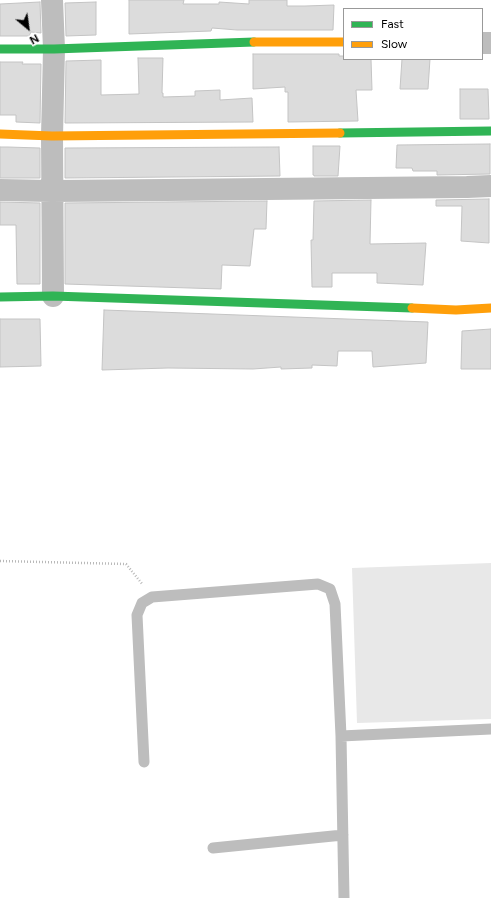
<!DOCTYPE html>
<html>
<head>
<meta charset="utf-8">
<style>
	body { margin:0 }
	#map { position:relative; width:491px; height:898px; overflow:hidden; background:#fff; font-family:Figtree,sans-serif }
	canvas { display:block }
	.legend { position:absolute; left:343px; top:8px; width:140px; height:52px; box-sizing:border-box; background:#fff; border:1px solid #999; margin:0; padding:5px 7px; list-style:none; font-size:12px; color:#000 }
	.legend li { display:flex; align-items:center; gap:8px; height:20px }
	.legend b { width:20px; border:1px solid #999 }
	.north { position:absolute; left:8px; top:8px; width:40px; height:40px; -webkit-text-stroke:3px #fff; paint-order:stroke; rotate:151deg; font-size:11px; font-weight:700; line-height:16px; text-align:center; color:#000 }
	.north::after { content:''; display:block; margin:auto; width:14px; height:18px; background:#000; clip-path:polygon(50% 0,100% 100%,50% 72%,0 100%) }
</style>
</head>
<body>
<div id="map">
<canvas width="491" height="898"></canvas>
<ul class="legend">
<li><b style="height:5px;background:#30b455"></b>Fast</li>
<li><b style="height:5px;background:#ff9f0a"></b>Slow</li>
</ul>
<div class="north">N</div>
</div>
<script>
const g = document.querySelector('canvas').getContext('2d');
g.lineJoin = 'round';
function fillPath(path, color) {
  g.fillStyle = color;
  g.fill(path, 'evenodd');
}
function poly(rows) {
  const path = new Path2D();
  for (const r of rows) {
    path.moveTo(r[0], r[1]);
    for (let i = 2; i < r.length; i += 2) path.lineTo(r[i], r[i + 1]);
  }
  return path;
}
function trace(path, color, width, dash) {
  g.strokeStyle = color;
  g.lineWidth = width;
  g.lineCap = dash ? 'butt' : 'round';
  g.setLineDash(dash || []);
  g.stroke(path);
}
const green = poly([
	[491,563,491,719,357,723,352,568]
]);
const building = poly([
	[129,0,184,0,183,4,219,4,219,2,249,4,249,0,287,0,287,6,305,6,334,5,333,30,237,30,212,28,211,31,129,34,129,0],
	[40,2,41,33,31,32,29,36,0,36,0,4,40,2],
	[96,2,96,35,66,36,65,3,96,2],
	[253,54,339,54,339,56,344,56,344,59,371,59,372,90,356,90,358,121,288,122,288,92,285,92,285,87,253,89,253,54],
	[138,58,163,58,162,93,163,93,163,97,195,96,195,91,220,90,220,100,252,98,253,122,65,123,66,61,101,60,101,95,139,94,138,58],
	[402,59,430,59,428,89,400,89,402,59],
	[0,62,23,62,22,64,41,64,40,123,16,122,16,115,0,115,0,62],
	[460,89,488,89,489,119,460,119,460,89],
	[490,144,490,174,437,175,437,171,413,171,412,168,396,168,397,145,490,144],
	[313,146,340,146,338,176,314,176,314,175,313,175,313,146],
	[0,147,8,147,40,148,40,178,0,178,0,147],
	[279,147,280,176,65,178,65,148,279,147],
	[489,199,489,243,461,241,462,206,436,206,436,200,489,199],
	[371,200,370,244,426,243,423,285,377,283,377,273,332,273,332,287,312,287,311,240,313,240,314,201,371,200],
	[267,201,266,229,254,229,250,266,222,265,221,289,65,284,65,203,267,201],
	[0,202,40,203,40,284,17,284,16,225,0,225,0,202],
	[104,310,428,322,426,363,373,367,372,351,338,351,337,366,312,365,312,368,281,369,281,367,253,369,168,368,102,370,104,310],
	[0,319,40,319,41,366,0,367,0,319],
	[491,329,491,369,461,369,462,331,491,329]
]);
const path = poly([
	[0,561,126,564,143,585]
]);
const lane = poly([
	[341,736,491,729],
	[144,762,137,615,142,603,152,597,318,584,330,589,335,604,341,736,344,898],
	[213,848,343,835]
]);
const street = poly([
	[52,0,54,49,52,136,53,296],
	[482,43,491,43],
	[0,190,52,191,166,190,467,187,491,186]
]);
const fast = poly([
	[0,49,54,49,254,42],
	[340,133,491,131],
	[0,297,53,296,412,308]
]);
const slow = poly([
	[254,42,344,42],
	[0,134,52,136,340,133],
	[412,308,456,310,491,308]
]);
fillPath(green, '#e8e8e8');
fillPath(building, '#dcdcdc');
trace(building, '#c4c4c4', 1);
trace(path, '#b8b8b8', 2.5, [1, 2]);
trace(lane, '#bdbdbd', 11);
trace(street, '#bdbdbd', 22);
trace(fast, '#30b455', 9);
trace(slow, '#ff9f0a', 9);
</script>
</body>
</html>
